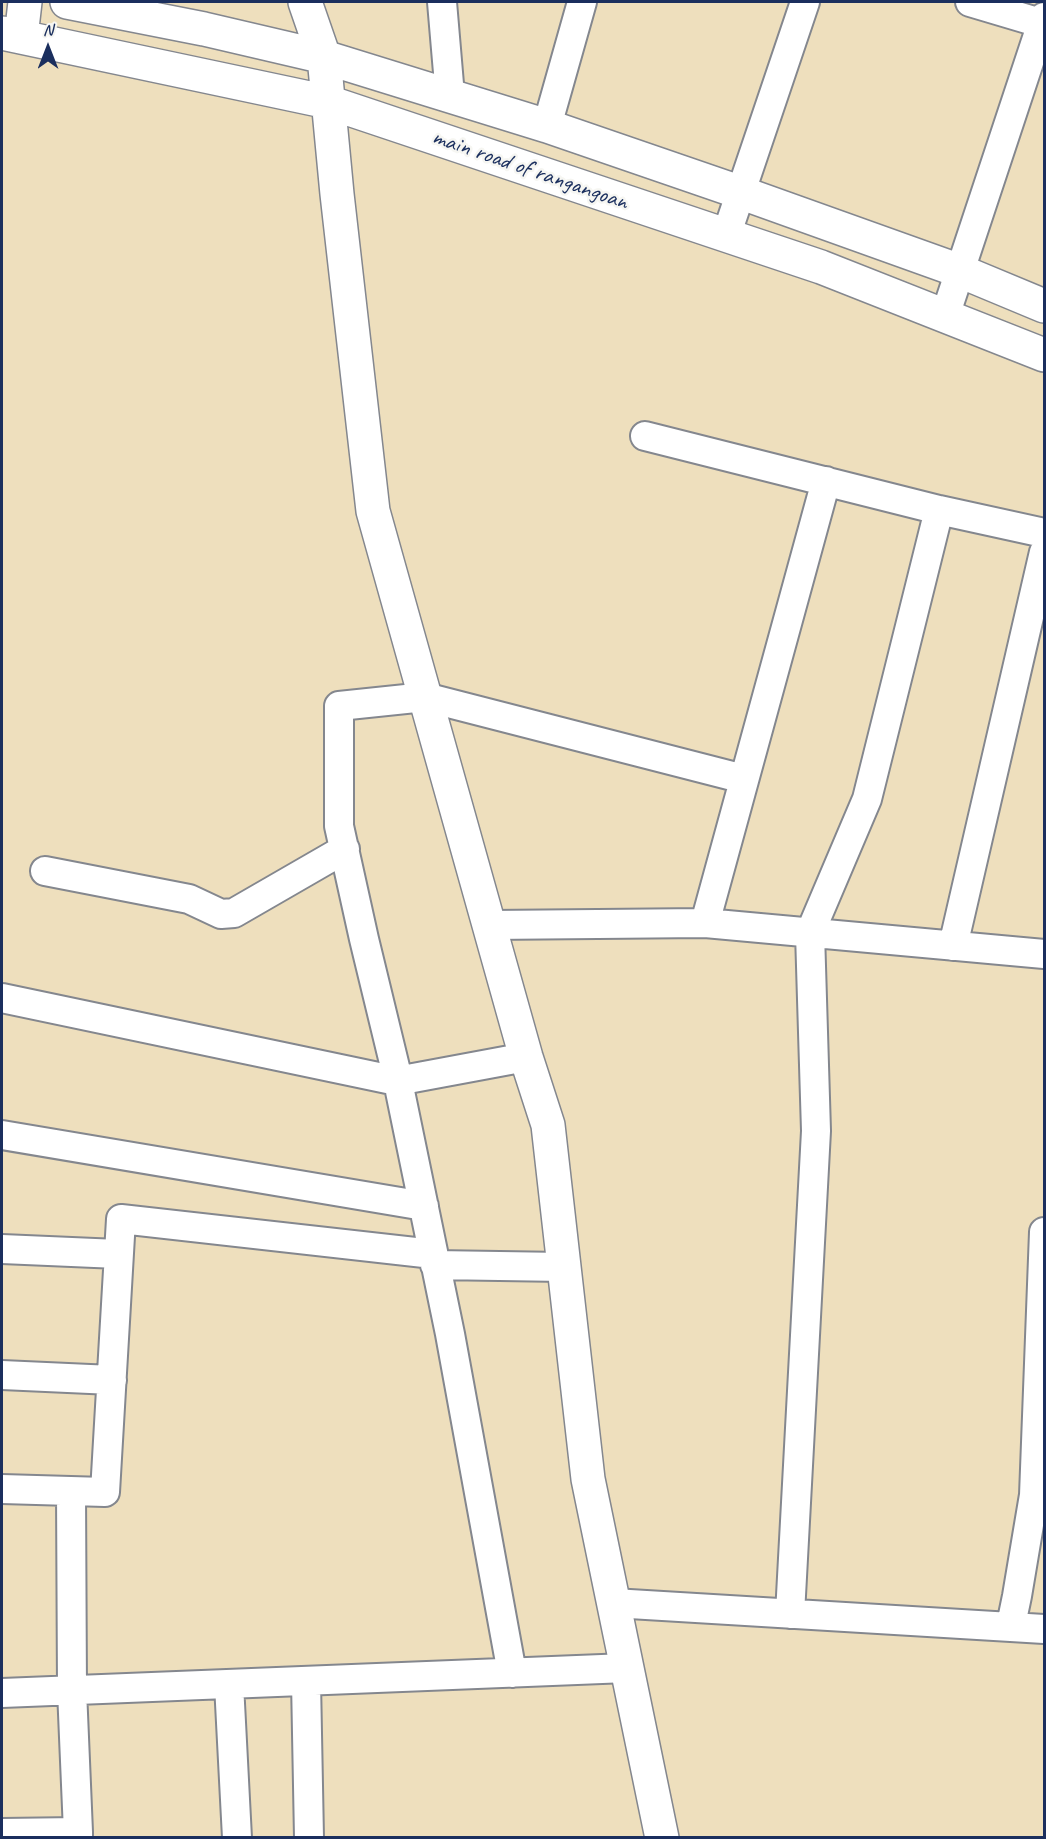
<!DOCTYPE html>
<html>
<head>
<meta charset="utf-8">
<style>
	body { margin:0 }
	#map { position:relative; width:1046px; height:1839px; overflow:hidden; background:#eedfbd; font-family:Caveat,sans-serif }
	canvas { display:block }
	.frame { position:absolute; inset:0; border:3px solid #1b2f5e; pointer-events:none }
	.north { position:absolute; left:18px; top:18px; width:60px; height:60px; -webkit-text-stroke:4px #f6f6f2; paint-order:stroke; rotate:0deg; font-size:16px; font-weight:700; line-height:24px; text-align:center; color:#1b2f5e }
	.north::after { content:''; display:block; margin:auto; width:21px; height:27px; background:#1b2f5e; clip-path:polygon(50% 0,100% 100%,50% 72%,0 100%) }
</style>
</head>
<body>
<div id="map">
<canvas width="1046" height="1839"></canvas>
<div class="frame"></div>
<div class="north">N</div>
</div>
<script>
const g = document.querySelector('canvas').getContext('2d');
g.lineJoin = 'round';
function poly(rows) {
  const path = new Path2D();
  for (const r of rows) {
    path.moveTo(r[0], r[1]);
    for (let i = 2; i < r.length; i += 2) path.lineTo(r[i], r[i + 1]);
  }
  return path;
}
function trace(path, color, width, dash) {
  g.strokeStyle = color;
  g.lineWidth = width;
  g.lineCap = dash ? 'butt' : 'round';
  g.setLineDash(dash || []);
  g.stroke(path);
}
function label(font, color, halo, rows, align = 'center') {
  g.font = font + ' Caveat,sans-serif';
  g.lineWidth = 5;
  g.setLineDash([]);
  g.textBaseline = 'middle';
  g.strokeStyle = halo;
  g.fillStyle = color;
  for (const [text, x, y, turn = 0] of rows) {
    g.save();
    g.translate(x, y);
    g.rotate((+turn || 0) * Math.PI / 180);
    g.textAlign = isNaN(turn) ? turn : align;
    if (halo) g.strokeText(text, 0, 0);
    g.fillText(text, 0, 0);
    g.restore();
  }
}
const minor = poly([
	[442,2,450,96],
	[970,2,1044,24],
	[547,126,582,2],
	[726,236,805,2],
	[945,316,1044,17],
	[645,436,939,510,1044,533],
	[45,871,189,899,221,914,234,913,345,849],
	[705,923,826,481],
	[490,925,705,923,1044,954],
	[953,946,1044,552],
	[2,998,397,1081,526,1057],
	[2,1135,424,1206],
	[2,1249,118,1254],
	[435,1265,564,1267],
	[2,1375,112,1380],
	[2,1489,105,1492,121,1219,433,1254],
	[71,1491,72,1690,78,1832],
	[613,1603,1044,1629],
	[790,1614,816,1131,810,933,867,799,939,510],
	[1009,1627,1011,1625,1017,1596,1034,1495,1044,1232],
	[512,1673,450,1334,395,1067,364,939,339,826,339,706,425,697,744,779],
	[306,1681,309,1838],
	[229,1684,237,1838],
	[2,1693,627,1668],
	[2,1833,78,1832,78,1838]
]);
const tertiary = poly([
	[67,2,204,29,324,57,547,126,742,193,960,271,1044,306],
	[305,2,324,57,337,194,373,511,526,1057,548,1125,588,1479,662,1838],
	[2,33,328,102,821,267,1044,355],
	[21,37,25,2]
]);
const streetNames = [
	["main road of rangangoan",530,170,19]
];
trace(minor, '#84878e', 32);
trace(tertiary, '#84878e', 36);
trace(minor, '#fff', 28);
trace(tertiary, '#fff', 33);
label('24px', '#1b2f5e', '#f6f6f2', streetNames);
</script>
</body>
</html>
